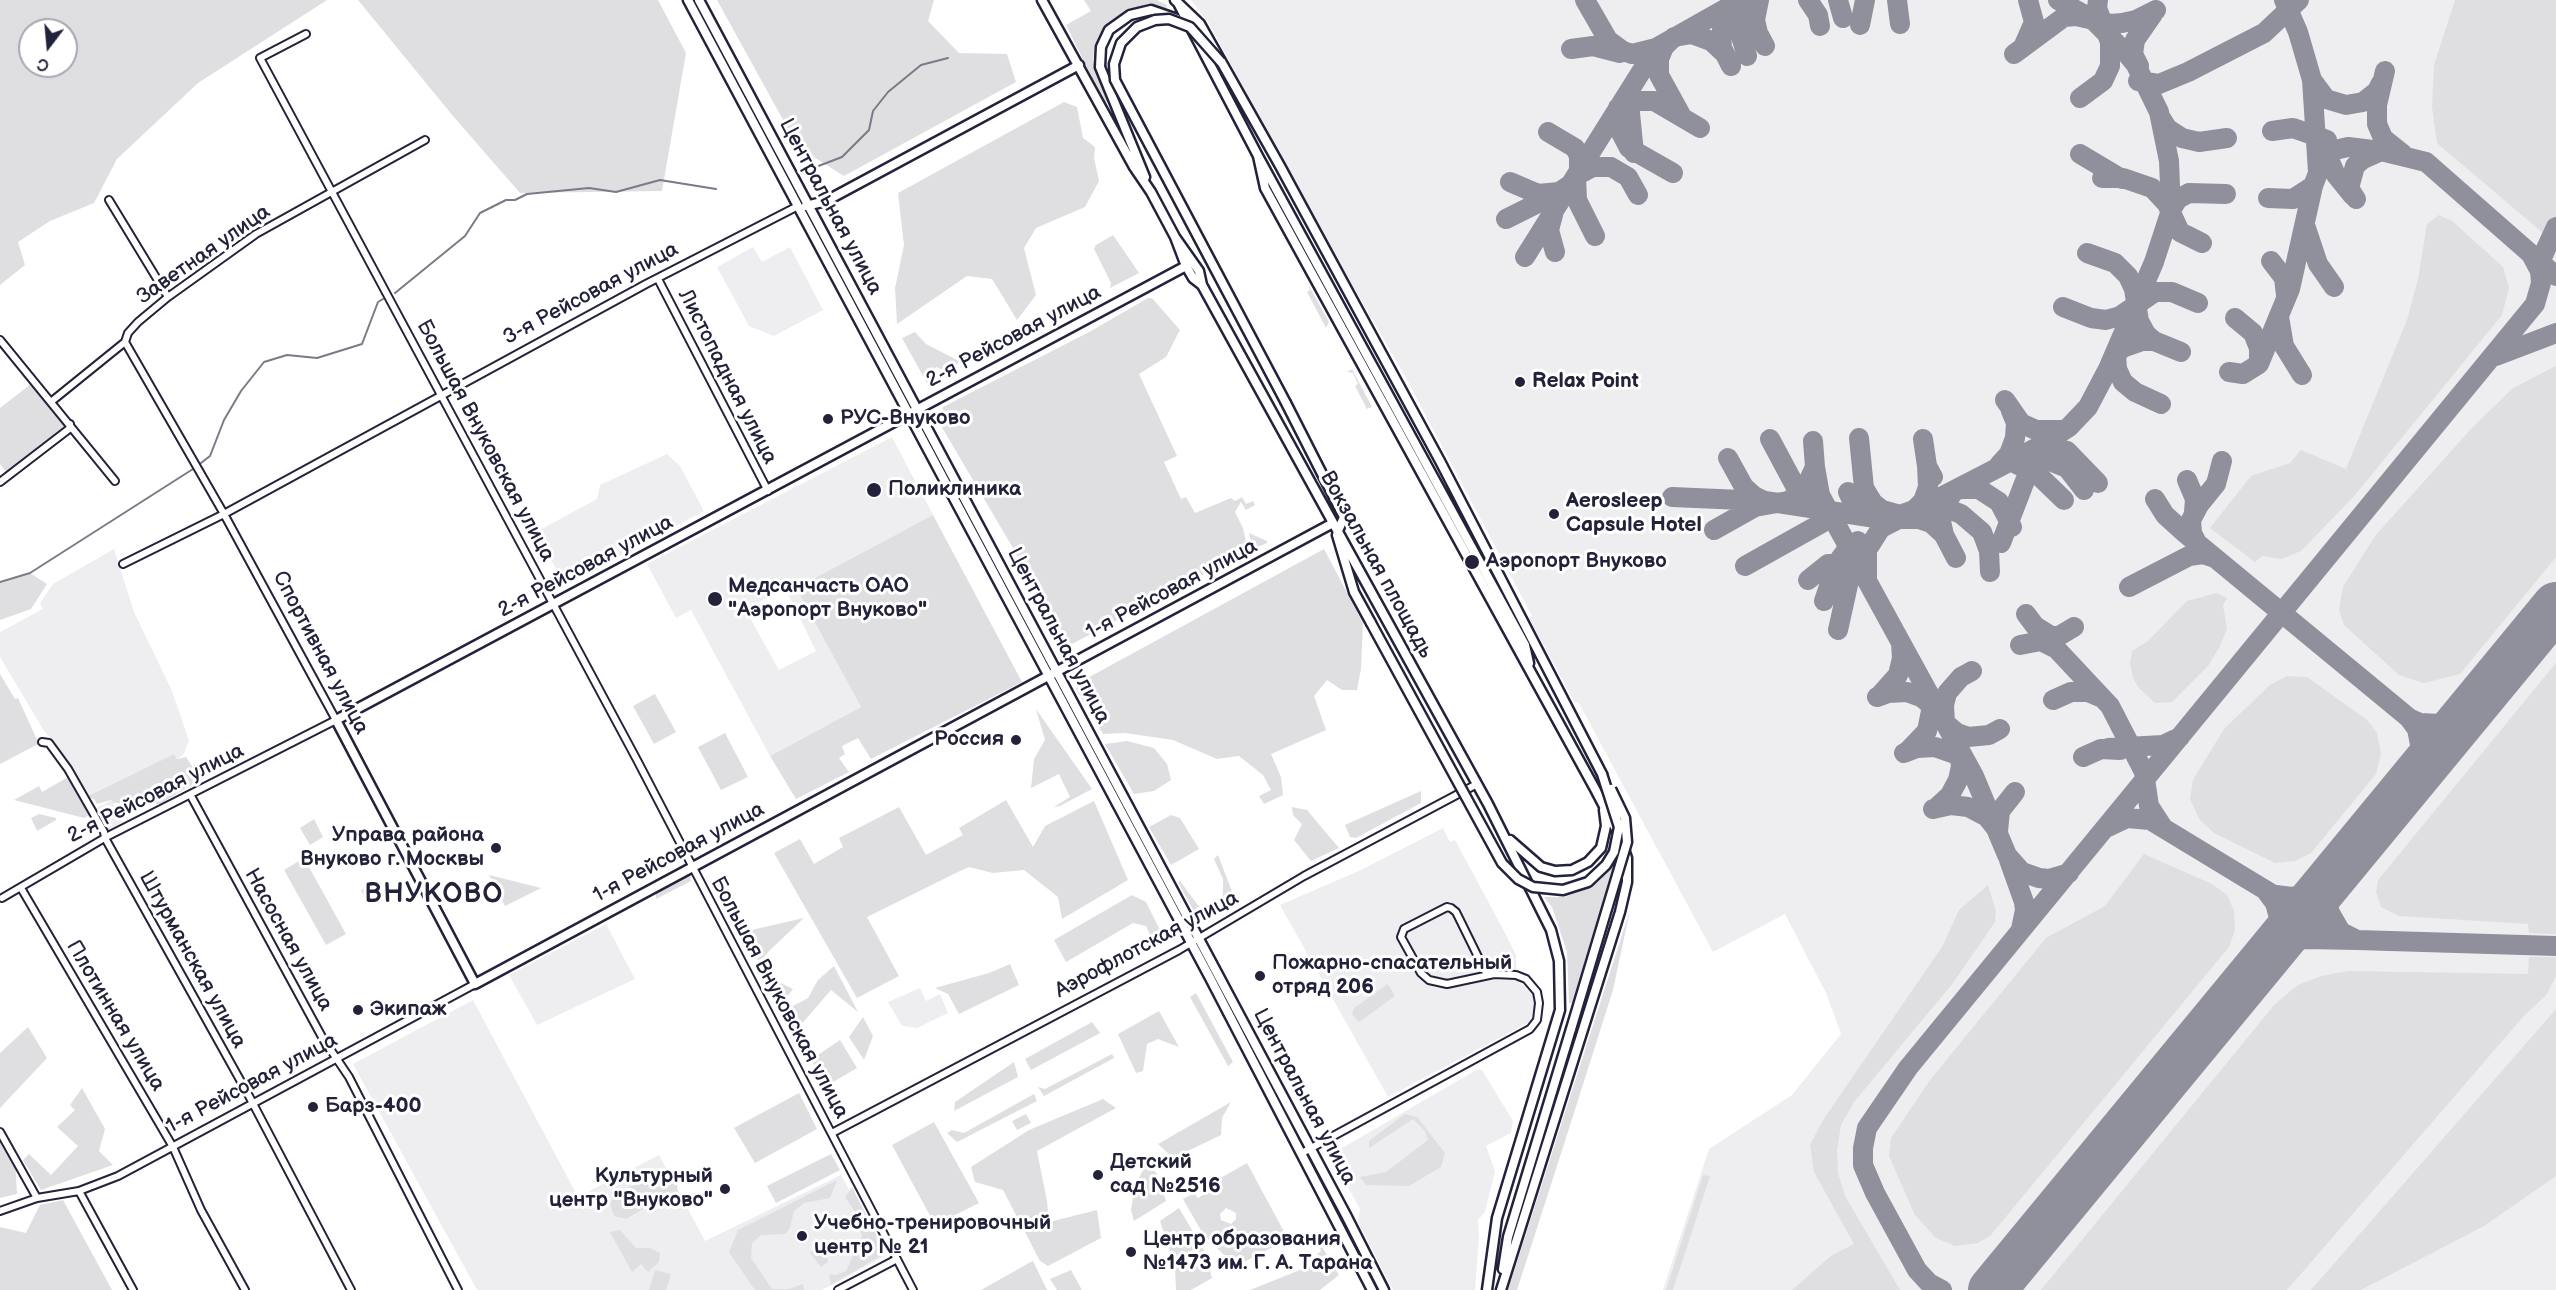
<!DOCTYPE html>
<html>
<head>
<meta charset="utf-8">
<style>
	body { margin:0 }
	#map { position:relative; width:2556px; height:1290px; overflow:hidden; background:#fff; font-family:"Balsamiq Sans",sans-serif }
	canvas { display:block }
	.north { position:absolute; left:18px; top:18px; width:60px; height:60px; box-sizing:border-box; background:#fff; border:2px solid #a7a7b1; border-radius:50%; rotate:196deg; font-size:16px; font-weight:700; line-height:24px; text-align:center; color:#22223b }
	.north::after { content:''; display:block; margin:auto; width:21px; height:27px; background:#22223b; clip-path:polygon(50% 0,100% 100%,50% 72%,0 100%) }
</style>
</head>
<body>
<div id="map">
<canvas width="2556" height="1290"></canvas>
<div class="north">С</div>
</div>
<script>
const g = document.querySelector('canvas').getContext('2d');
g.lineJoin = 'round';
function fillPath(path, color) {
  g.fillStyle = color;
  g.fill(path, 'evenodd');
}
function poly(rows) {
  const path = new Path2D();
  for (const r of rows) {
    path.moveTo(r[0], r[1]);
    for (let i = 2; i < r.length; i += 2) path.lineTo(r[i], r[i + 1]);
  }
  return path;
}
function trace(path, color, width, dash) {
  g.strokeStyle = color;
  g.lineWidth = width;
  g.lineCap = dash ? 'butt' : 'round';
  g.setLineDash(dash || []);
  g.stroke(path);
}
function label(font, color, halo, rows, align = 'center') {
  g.font = font + ' "Balsamiq Sans",sans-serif';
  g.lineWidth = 6;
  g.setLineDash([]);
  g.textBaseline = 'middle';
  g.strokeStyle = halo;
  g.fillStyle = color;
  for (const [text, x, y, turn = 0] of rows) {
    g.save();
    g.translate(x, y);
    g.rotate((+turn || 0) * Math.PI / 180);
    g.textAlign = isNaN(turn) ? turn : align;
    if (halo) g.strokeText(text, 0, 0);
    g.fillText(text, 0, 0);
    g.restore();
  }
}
const built = poly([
	[1191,0,2556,0,2556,1290,1663,1290,1709,1149,1792,1095,1841,1034,1826,993,1785,914,1713,952,1582,709,1578,702,1575,703,1529,618,1532,616,1406,378,1319,227,1208,22],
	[753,247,762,262,790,247,823,310,774,336,749,326,717,267],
	[892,437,933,515,796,588,861,707,770,756,691,610,676,618,647,564],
	[785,588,816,651,779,670,745,609],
	[667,454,680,466,704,511,565,585,536,532,597,499,600,485],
	[114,549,134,612,172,691,189,741,183,755,177,759,174,754,86,797,61,751,44,731,0,657,0,632,43,609,40,603,53,584],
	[112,800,123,822,104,832,92,810],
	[1443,828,1450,842,1455,840,1504,931,1516,955,1517,980,1533,995,1535,1013,1531,1021,1388,1097,1280,905,1361,870],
	[606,924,635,979,537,1025,509,975],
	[920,988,926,1001,940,994,948,1013,917,1028,902,1026,888,1002],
	[473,1000,578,1197,659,1155,705,1241,841,1175,885,1256,822,1290,477,1290,353,1064],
	[1478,1069,1482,1070,1513,1121,1511,1133,1486,1146,1495,1171,1485,1212,1478,1220,1479,1237,1475,1290,1393,1290,1358,1222,1360,1209,1330,1155]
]);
const green = poly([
	[0,0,327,0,198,83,117,159,94,203,50,221,18,242,25,265,0,285],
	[30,30,66,30,66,66,30,66],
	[358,0,658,0,686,53,662,191,520,193,453,116],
	[717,0,934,0,928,21,959,53,1007,54,1016,82,844,176,798,147],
	[1084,0,1157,0,1167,5,1167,10,1149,5,1127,9,1106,25,1095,45,1093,61,1108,101,1105,104,1066,25,1091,11],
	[2455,0,2556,0,2556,244,2437,143,2432,107,2434,65],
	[1064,102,1077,107,1083,138,1095,147,1094,158,1099,181,1085,207,1036,228,1024,248,1036,295,1017,320,992,279,967,276,897,324,895,288,904,245,898,193],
	[2439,215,2452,221,2503,267,2509,288,2502,315,2355,495,2301,551,2281,559,2262,556,2255,562,2210,528,2251,476,2290,463,2301,450,2346,469,2407,320,2418,279,2427,224],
	[1113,235,1139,273,1110,288,1111,283,1094,249,1096,245],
	[1308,284,1329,322,1326,328,1307,292,1310,290],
	[1148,298,1152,298,1180,330,1166,357,1139,374,1177,456,1164,462,1181,499,1186,497,1195,513,1231,498,1235,501,1242,497,1246,504,1253,501,1255,505,1246,510,1241,502,1235,512,1243,528,1248,551,1070,645,940,424,943,407,1091,331],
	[915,332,926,344,959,361,951,373,936,367,928,385,902,338],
	[2556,366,2556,557,2460,674,2424,683,2399,675,2344,625,2339,610,2343,587,2375,536,2471,429,2513,388],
	[1352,369,1372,407,1367,409,1355,386,1358,384,1353,373,1347,372],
	[31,384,66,426,6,472,0,464,0,408],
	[933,515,1022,682,871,759,858,738,842,746,845,754,839,758,849,772,796,799,770,756,861,707,796,588],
	[1249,533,1267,541,1267,543,1253,549],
	[1324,549,1363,623,1361,669,1357,690,1342,690,1327,680,1314,696,1326,730,1271,754,1281,777,1283,795,1264,804,1259,796,1271,790,1263,775,1239,756,1217,759,1173,740,1125,733,1103,734,1076,689,1082,681],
	[30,573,47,584,31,609,0,620,0,582],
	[2217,593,2227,598,2223,605,2227,629,2219,648,2208,666,2172,702,2155,703,2139,688,2133,678,2130,663,2132,651,2148,641,2187,601],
	[2556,663,2556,934,2529,933,2528,924,2399,916,2381,907,2376,892,2378,880],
	[0,674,15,699,18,698,38,742,42,742,0,764],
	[2287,676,2307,677,2367,720,2377,733,2381,754,2376,774,2311,853,2295,861,2275,863,2214,833,2200,820,2190,799,2193,780,2224,729,2270,685],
	[655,694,676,732,654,744,633,706],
	[1036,709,1092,789,1060,806,1054,807,1070,797,1059,774,1031,788,1034,759,1045,740],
	[725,733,748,777,721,790,698,747],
	[1127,741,1154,748,1167,764,1171,780,1154,791,1134,794,1105,744],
	[174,754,177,759,186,757,197,774,198,781,160,804,114,803,111,800,97,804,94,799,86,797],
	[68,777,90,815,84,818,14,800,39,786,42,792],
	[1421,791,1421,803,1356,838,1350,837,1345,825],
	[1006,800,1033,847,1045,826,1094,801,1128,880,1062,919,1058,897,1024,870,993,873,969,867,960,871,867,917,899,976,857,998,774,853,800,839,814,864,843,847,839,838,899,807,926,855,963,835,959,828],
	[1292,807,1307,810,1339,848,1311,861,1294,840,1302,824,1293,815],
	[39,814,56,818,56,820,37,831,31,818],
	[1171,815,1180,818,1199,849,1171,865,1149,827],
	[314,819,323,837,310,845,300,828],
	[2144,854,2212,884,2227,895,2234,911,2235,930,2229,947,1990,1236,1978,1243,1955,1246,1936,1238,1915,1215,1889,1156,1891,1138,1930,1080,2046,938,2105,906],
	[1218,855,1233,894,1231,905,1212,917,1196,915,1178,882,1180,881,1200,908,1210,906,1223,895,1223,879,1214,859],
	[304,858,346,934,326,945,284,870],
	[1613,867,1572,1003,1569,1003,1567,952,1552,907,1544,897,1565,897,1586,889,1598,882],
	[685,874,690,875,691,881,656,899,656,891],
	[489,875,541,888,505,906],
	[376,882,384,895,367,904,361,890],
	[1988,885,1996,911,1995,922,1953,983,1854,1102,1841,1125,1837,1151,1838,1173,1845,1196,1900,1290,1792,1290,1832,1255,1854,1244,1814,1172,1810,1145,1823,1120,1942,947,1959,910],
	[1132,895,1146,902,1163,936,1155,946,1146,926,1133,923,1066,962,1054,940],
	[1630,910,1613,990,1566,1138,1517,1290,1508,1290],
	[804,918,769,951,759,963,747,931],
	[2529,957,2556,957,2556,976,2547,994,2523,1017,2287,1290,2041,1290,2275,1004,2298,985,2321,976,2348,971,2528,974],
	[1010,964,1019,985,959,1014,948,994,935,988,989,973],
	[834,966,858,1012,831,990,799,1027,789,1011,793,1006,808,998,818,980],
	[781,983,793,989,781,1005,774,988],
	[1388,984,1395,996,1359,1022,1352,1014,1354,1008],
	[1196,993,1233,1062,1228,1066,1190,997],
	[2556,1009,2556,1176,2484,1226,2361,1290,2311,1290],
	[1159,1011,1179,1047,1158,1039,1147,1044,1143,1071,1136,1073,1118,1034],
	[863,1017,873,1036,864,1060,849,1037],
	[1092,1022,1100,1033,1031,1070,1025,1059],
	[28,1027,47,1058,0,1108,0,1053],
	[795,1032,815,1057,840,1040,857,1068,826,1086],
	[1112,1054,1114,1058,1044,1096,1038,1087,1045,1089],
	[1014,1062,1018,1077,954,1111,955,1102],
	[82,1088,105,1129,99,1151,113,1165,41,1190,23,1160,29,1154,51,1175,78,1146,57,1127,75,1110,70,1105],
	[799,1093,817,1129,755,1163,734,1128],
	[1034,1094,1037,1101,957,1142,947,1133,952,1130,964,1133],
	[1103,1099,1116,1108,1037,1151,1047,1201,1049,1222,1097,1210,1101,1238,1048,1266,1040,1261,1003,1190,975,1182,971,1167,1029,1130],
	[1231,1102,1222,1118,1221,1135,1173,1158,1158,1144],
	[1026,1114,1031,1123,1017,1130,1012,1121],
	[1405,1114,1417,1117,1445,1153,1441,1167,1409,1186,1366,1185,1360,1177,1386,1172,1428,1140,1425,1131,1413,1119,1369,1148,1369,1141],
	[934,1122,979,1203,935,1225,892,1145],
	[0,1135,15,1158,17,1194,0,1198],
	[831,1154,840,1170,776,1203,767,1186],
	[1147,1162,1157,1174,1166,1201,1134,1221,1131,1210,1135,1186],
	[1247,1163,1288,1239,1246,1261,1231,1262,1203,1234,1183,1199,1194,1193,1198,1198,1208,1192,1205,1187],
	[1226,1208,1236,1213,1236,1219,1231,1224,1221,1220,1220,1214],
	[672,1171,677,1183,678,1197,650,1205,626,1219,614,1216,610,1204,616,1192],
	[1703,1175,1710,1176,1673,1290,1666,1290],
	[837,1180,830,1198,804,1203,794,1211,790,1228,785,1234,761,1235,752,1243,751,1258,772,1289,788,1289,803,1284,804,1290,755,1290,729,1252,738,1230],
	[852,1187,875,1232,882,1255,831,1285,829,1274,836,1275,846,1271,862,1236,857,1215,845,1197],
	[63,1200,112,1290,0,1290,0,1227,26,1233,40,1205],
	[1179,1208,1205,1252,1212,1278,1191,1290,1176,1290,1175,1267,1160,1221],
	[620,1230,636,1248,650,1248,660,1253,659,1262,648,1272,641,1264,632,1272,610,1232],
	[1316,1237,1339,1275,1320,1290,1250,1290,1300,1270,1321,1251],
	[817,1246,825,1248,827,1253,828,1262,821,1267,810,1253],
	[1033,1261,1047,1290,981,1290,1029,1263],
	[655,1270,671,1274,666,1290,649,1290],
	[1071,1270,1082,1290,1057,1290,1050,1279]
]);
const stream = poly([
	[808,170,842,157,869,130,873,111,888,92,921,65,948,58],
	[395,293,465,236,480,213,506,200,515,200,527,194,589,188,616,192,660,180,716,189],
	[201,463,210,456,224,420,241,391,264,362,287,355,317,358,362,344,378,302,383,299],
	[0,582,30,573,193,469]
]);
const taxiway = poly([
	[1585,0,1608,40,1623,51,1632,54,1656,48,1741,0],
	[1759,0,1755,20,1758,33,1765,46],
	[1808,0,1818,15,1820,26],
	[1838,0,1843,18],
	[1897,0,1900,24],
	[2284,0,2298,32,2312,80,2318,172],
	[1742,10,1738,27,1747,56],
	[1715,17,1738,18,1758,33],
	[1860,25,1865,0],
	[2024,45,2034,22,2028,0],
	[1571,49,1593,46,1620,53],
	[2014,54,2064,17,2076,16,2111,24,2122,23,2136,20,2156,10],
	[1731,66,1722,48,1721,34,1726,16,1736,4],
	[2139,66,2133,54,2135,40,2153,14],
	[2385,71,2377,105,2377,124,2383,138,2403,154],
	[2312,80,2326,99,2346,105,2363,102,2377,91,2381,83],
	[2138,81,2159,84,2188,72,2264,33,2299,0],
	[1628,93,1634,153],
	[2080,98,2103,81,2110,66,2110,42,2097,8,2098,0],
	[1681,115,1659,75,1659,59,1664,47,1674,37,1692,34,1711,41,1725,54],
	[2161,118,2168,129,2182,138,2199,142,2227,138],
	[2272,131,2293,128,2327,140],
	[1548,132,1575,148,1579,156,1579,172],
	[2324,148,2336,175,2353,196],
	[2080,154,2122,179],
	[1673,173,1629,148,1617,125,1618,108,1634,101,1654,101,1700,128],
	[2102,178,2123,178,2152,188,2167,204,2180,232,2202,243],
	[1510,182,1538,194,1559,192,1571,184],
	[2268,198,2293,199,2313,186],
	[2356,199,2349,188,2355,166,2363,159,2381,151],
	[2171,210,2178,199,2189,193,2226,194],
	[1553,215,1549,230,1555,252],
	[1506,219,1554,195],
	[2306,228,2318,264,2334,287],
	[1595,236,1577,200,1576,176,1593,167,1611,167,1628,177,1638,195],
	[2087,253,2115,263,2128,276,2134,289,2139,321,2146,334,2154,341],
	[1525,257,1656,48],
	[2271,261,2284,278,2286,295],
	[2540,262,2556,227],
	[2063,307,2091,318,2106,320,2120,316,2155,292,2172,292,2198,303],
	[2279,317,2284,346,2302,375],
	[2235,318,2253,333,2259,348,2259,362],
	[2116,353,2117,369,2123,382,2135,392,2161,404],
	[2496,356,2556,333],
	[2113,358,2122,348,2142,341,2154,341,2181,352],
	[2229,372,2243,374,2259,364,2290,289,2313,186,2323,160,2335,150,2348,147,2381,151,2426,162,2556,276],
	[2005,400,2021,423,2027,426,2036,430,2064,430],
	[1859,438,1864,488,1873,503,1882,510,1900,515,1914,510,1923,501,1928,487,1927,466],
	[1770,439,1800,495,1808,504],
	[1923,439,1927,466,1933,477],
	[2021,456,2043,458,2067,468,2084,490],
	[1728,458,1744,487,1754,496,1762,500],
	[1999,465,2009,454,2015,438,2016,423,2011,411],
	[2018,465,2033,470,2064,500],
	[1815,467,1820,495,1974,776,2007,855,2022,872,2039,878,2049,879,2069,873],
	[2187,480,2195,499,2194,512],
	[1848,492,1855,507,1866,516],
	[1672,497,1765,501,1895,521],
	[2155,499,2165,515,2186,534,2409,718],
	[1933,507,1943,507,1961,514,1982,532,1989,551,1990,572],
	[1900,519,1919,519,1931,523,1944,535,1956,558],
	[1714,530,1755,507,1788,501,1804,491,1815,467,1813,441],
	[1944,535,1941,521,1943,507,1955,490,1962,489,1979,489,1999,502,2012,527],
	[2001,543,2038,447,2047,446,2067,451,2098,483],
	[2197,543,2192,533,2191,520,2199,505,2216,484,2222,461],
	[1745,566,1829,519,1845,514],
	[1867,579,1867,550,1881,528,2038,447,2069,427,2088,407,2108,369,2154,262,2171,210,2169,161,2159,112,2136,65,2127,54,2092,19,2058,0],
	[1808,580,1828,564,1846,564],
	[2129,587,2189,556,2203,554,2215,558],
	[1824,601,1837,563,1848,548,1858,541],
	[2026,614,2035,626,2051,636,2059,636,2074,627],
	[2035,626,2110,706,2144,772,2149,806,2162,826],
	[1838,630,1850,576,1848,550],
	[2020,645,2041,641,2055,648],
	[1972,671,1961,677,1947,693,1944,705,1945,723,1957,733,1968,737,1989,735,2000,729],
	[1880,695,1898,675,1902,658,1901,643],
	[1877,697,1888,693,1907,692,1921,697,1936,709],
	[2053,700,2071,692,2088,692,2100,697],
	[2108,748,2163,745,2180,737],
	[1908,751,1927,731,1931,711,1930,699],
	[1904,753,1917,748,1935,747,1955,754,1965,763],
	[2083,757,2101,749,2120,750],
	[2411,779,2420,760,2421,750,2417,729,2409,718,2420,723,2441,724,2451,722,2470,710],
	[1938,806,1950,795,1958,780,1961,766,1959,752],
	[1933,809,1951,805,1968,807,1987,817,1998,831,2000,811,2015,792],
	[2108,827,2127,818,2150,820,2328,928,2357,940,2556,946],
	[2009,860,2024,902,2025,910,2021,929],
	[2266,891,2275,903,2279,918,2274,946],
	[2276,895,2292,897,2310,893,2319,889,2333,876],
	[2274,946,2305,939,2357,940,2341,932,2330,913,2326,899,2333,876],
	[1942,1290,1929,1283,1917,1270,1875,1193,1863,1165,1863,1148,1867,1128,1908,1068,2535,304,2541,283,2540,271,2531,254],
	[1979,1290,2005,1274]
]);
const runway = poly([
	[1992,1290,2556,606]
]);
const street = poly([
	[306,34,260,58,637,760,913,1290],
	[109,200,168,297],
	[658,279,768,491],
	[0,340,115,481],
	[52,401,125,342,128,333,138,322,168,297,256,234,425,140],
	[0,482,69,429,70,424],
	[123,564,224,514,646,284,798,206],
	[42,742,49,743,68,769,104,832,105,838,249,1096,351,1290],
	[191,796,322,1037,349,1077,458,1290],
	[21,888,173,1147,201,1210,245,1290],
	[2,898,108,836,336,720,224,514,125,342],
	[0,1132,37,1198],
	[832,1133,1179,950,1304,876,1477,784],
	[1302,1153,1530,1029,1537,1020,1539,1003,1537,992,1526,979,1516,975,1494,974,1447,984,1429,980,1421,973,1401,937,1404,929,1447,907,1451,908,1456,912,1487,975],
	[79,1191,133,1290],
	[0,1211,37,1198,79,1191,118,1176,475,984],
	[838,1290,897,1259]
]);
const secondary = poly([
	[688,0,1210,978,1372,1290],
	[699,0,1346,1215,1384,1290],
	[1042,0,1134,167,1151,192,1175,237,1186,266,1193,278,1202,285],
	[1175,0,1200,24,1280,166,1440,461,1602,774],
	[1179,5,1258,156,1525,645,1529,663],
	[1258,156,1265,188,1595,789,1620,837,1627,858,1627,882,1620,912,1501,1290],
	[1145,177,1100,67,1101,47,1109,30,1130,15,1151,10,1177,19],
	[806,206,826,201,1079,65],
	[1175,237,1199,271,1202,285,1488,804,1551,930,1559,961,1560,1010,1497,1218,1487,1290],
	[1186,266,336,720,475,984,1333,523],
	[1286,403,1344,517,1338,531],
	[1337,535,1354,592,1371,623],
	[1510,840,1541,867,1555,871,1572,870,1588,862,1601,848,1606,826,1604,810],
	[1503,1269,1508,1237,1571,1029]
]);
const secondaryBridge = poly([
	[1221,62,1190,27,1169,19,1155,20,1137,27,1121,43,1114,64,1115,80,1286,403],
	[1371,623,1502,863,1518,879,1533,887,1563,890,1588,882,1606,865,1614,852,1619,827,1602,774],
	[1571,1029,1627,842,1625,818,1611,789]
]);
const markers = [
	[1520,382,6,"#22223b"],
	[828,419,6,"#22223b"],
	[874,490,8,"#22223b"],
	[1554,514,6,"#22223b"],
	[1472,562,8,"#22223b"],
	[715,599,8,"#22223b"],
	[1016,740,6,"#22223b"],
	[496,848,6,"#22223b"],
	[1260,976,6,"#22223b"],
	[358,1010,6,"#22223b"],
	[313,1107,6,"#22223b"],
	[1098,1175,6,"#22223b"],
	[725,1189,6,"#22223b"],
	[802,1236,6,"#22223b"],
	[1131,1252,6,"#22223b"]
];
const streetNames = [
	["Центральная улица",830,207,62],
	["Заветная улица",204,255,-35],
	["3-я Рейсовая улица",591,294,-28],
	["2-я Рейсовая улица",1014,337,-28],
	["Листопадная улица",727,377,63],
	["Большая Внуковская улица",485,441,62],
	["Вокзальная площадь",1376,565,61],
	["2-я Рейсовая улица",586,567,-28],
	["1-я Рейсовая улица",1172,590,-28],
	["Центральная улица",1058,636,62],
	["Спортивная улица",320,653,62],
	["2-я Рейсовая улица",156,794,-27],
	["1-я Рейсовая улица",679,853,-28],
	["Насосная улица",288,940,61],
	["Аэрофлотская улица",1147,945,-28],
	["Штурманская улица",192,960,61],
	["Большая Внуковская улица",779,998,62],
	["Плотинная улица",115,1016,59],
	["1-я Рейсовая улица",252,1084,-28],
	["Центральная улица",1304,1097,62]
];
const poiNames = [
	["Relax Point",1532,382],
	["РУС-Внуково",840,419],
	["Поликлиника",888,490],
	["Aerosleep",1566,502],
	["Capsule Hotel",1566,526],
	["Аэропорт Внуково",1486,562],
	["Медсанчасть ОАО",728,587],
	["\"Аэропорт Внуково\"",728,611],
	["Россия",1004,740,"right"],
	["Управа района",484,836,"right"],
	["Внуково г. Москвы",484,860,"right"],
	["Пожарно-спасательный",1272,964],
	["отряд 206",1272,988],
	["Экипаж",370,1010],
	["Барз-400",325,1107],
	["Детский",1110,1163],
	["сад №2516",1110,1187],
	["Культурный",713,1177,"right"],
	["центр \"Внуково\"",713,1201,"right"],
	["Учебно-тренировочный",814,1224],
	["центр № 21",814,1248],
	["Центр образования",1143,1240],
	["№1473 им. Г. А. Тарана",1143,1264]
];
const districtNames = [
	["ВНУКОВО",434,895]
];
fillPath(built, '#eeeef1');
fillPath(green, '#dfdfe2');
trace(stream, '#7a7a88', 2);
trace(taxiway, '#90909d', 20);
trace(runway, '#90909d', 48);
trace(street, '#22223b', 10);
trace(secondary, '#22223b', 13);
trace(street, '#fff', 6);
trace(secondary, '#fff', 8);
trace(secondaryBridge, '#22223b', 13, []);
trace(secondaryBridge, '#fff', 8);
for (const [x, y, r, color] of markers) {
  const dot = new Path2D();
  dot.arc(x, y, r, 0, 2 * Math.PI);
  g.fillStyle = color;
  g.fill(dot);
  trace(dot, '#fff', 2);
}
label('21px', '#22223b', '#fff', streetNames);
label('bold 21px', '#22223b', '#fff', poiNames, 'left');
g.letterSpacing = '1.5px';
label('bold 27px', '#22223b', '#fff', districtNames);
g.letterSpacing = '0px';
</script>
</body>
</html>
